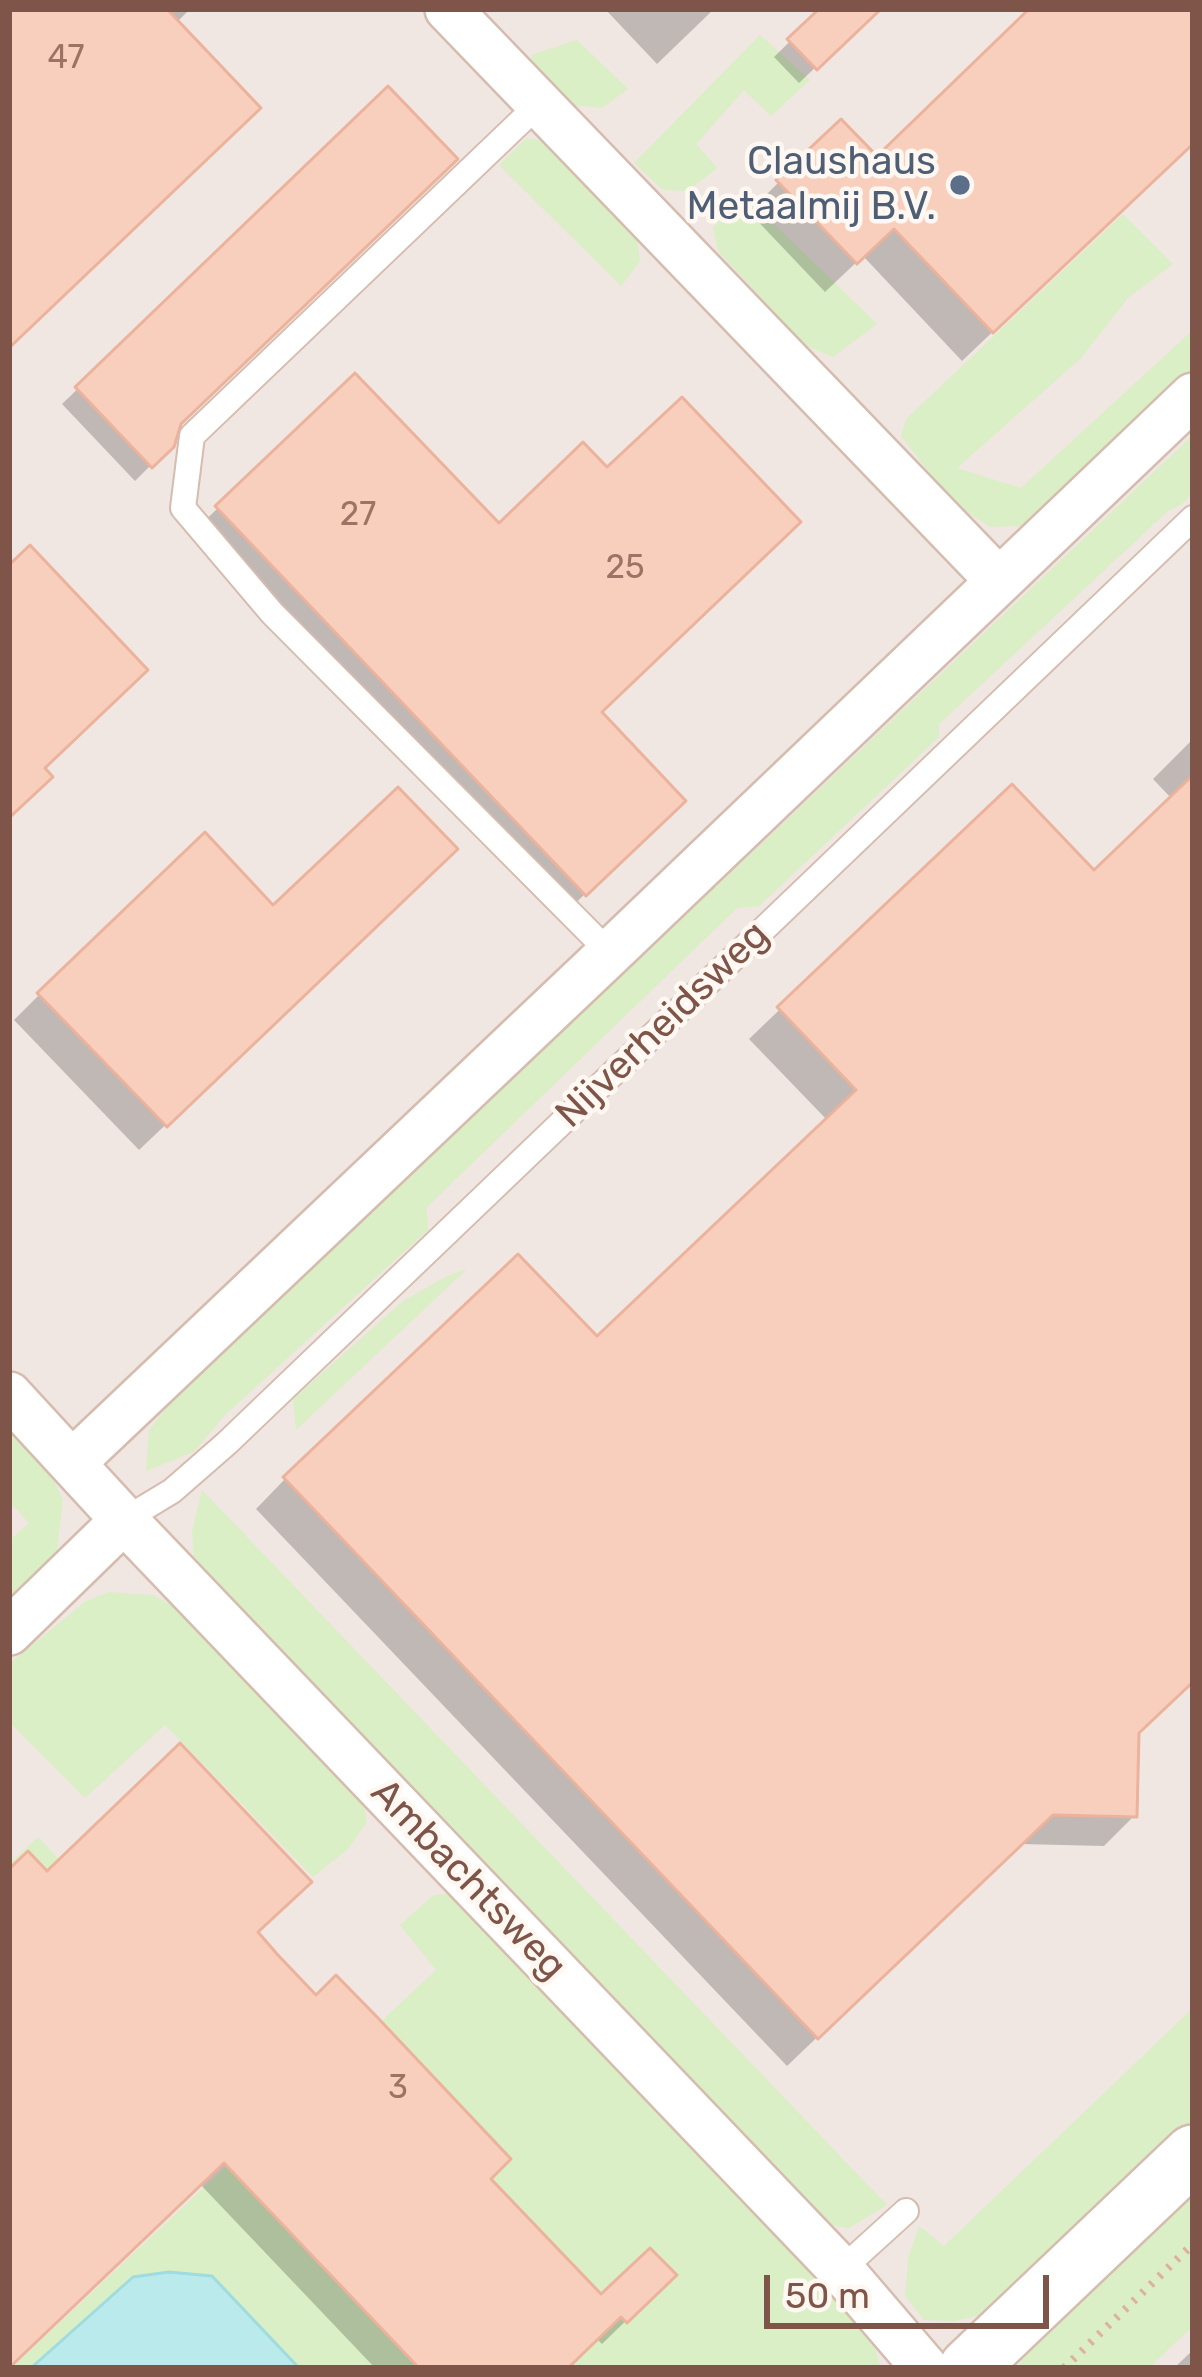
<!DOCTYPE html>
<html>
<head>
<meta charset="utf-8">
<style>
	body { margin:0 }
	#map { position:relative; width:1202px; height:2377px; overflow:hidden; background:#fff4e9; font-family:Rubik,sans-serif }
	canvas { display:block }
	.frame { position:absolute; inset:0; border:12px solid #7e5548; pointer-events:none }
	.scale { position:absolute; left:764px; top:2275px; width:285px; height:54px; box-sizing:border-box; border:6px solid #7e5548; border-top:0; padding-left:15px; font-size:36px; line-height:42px; white-space:nowrap; color:#7e5548; -webkit-text-stroke:9px #fff8f2; paint-order:stroke }
</style>
</head>
<body>
<div id="map">
<canvas width="1202" height="2377"></canvas>
<div class="frame"></div>
<div class="scale">50 m</div>
</div>
<script>
const g = document.querySelector('canvas').getContext('2d');
g.lineJoin = 'round';
function fillPath(path, color) {
  g.fillStyle = color;
  g.fill(path, 'evenodd');
}
function poly(rows) {
  const path = new Path2D();
  for (const r of rows) {
    path.moveTo(r[0], r[1]);
    for (let i = 2; i < r.length; i += 2) path.lineTo(r[i], r[i + 1]);
  }
  return path;
}
function trace(path, color, width, dash) {
  g.strokeStyle = color;
  g.lineWidth = width;
  g.lineCap = dash ? 'butt' : 'round';
  g.setLineDash(dash || []);
  g.stroke(path);
}
function label(font, color, halo, rows, align = 'center') {
  g.font = font + ' Rubik,sans-serif';
  g.lineWidth = 9;
  g.setLineDash([]);
  g.textBaseline = 'middle';
  g.strokeStyle = halo;
  g.fillStyle = color;
  for (const [text, x, y, turn = 0] of rows) {
    g.save();
    g.translate(x, y);
    g.rotate((+turn || 0) * Math.PI / 180);
    g.textAlign = isNaN(turn) ? turn : align;
    if (halo) g.strokeText(text, 0, 0);
    g.fillText(text, 0, 0);
    g.restore();
  }
}
const industrial = poly([
	[9,9,1193,9,1193,2368,9,2368]
]);
const green = poly([
	[760,35,810,80,771,116,744,90,696,144,717,168,688,191,663,190,634,163],
	[577,40,628,89,602,108,574,105,534,66,531,55],
	[526,138,545,141,637,239,640,261,621,286,499,165],
	[745,196,877,324,833,357,804,345,718,251,713,227],
	[1123,214,1173,264,1128,298,1081,358,957,468,1021,488,1193,330,1193,373,1027,526,990,527,954,504,901,436,906,419],
	[1193,435,1193,493,1181,505,1168,511,939,724,939,737,759,906,737,908,427,1207,428,1230,224,1416,194,1452,146,1471,149,1430,168,1406],
	[467,1269,296,1430,293,1399,403,1301,447,1276],
	[9,1433,46,1464,63,1500,57,1550,48,1568,9,1606,9,1541,29,1523,9,1501],
	[202,1490,887,2205,849,2228,826,2224,194,1557,192,1531],
	[109,1592,154,1595,181,1611,364,1804,367,1822,348,1849,313,1877,165,1725,85,1798,9,1722,9,1664,86,1601],
	[38,1837,77,1879,9,1944,9,1864],
	[454,1893,870,2332,881,2368,299,2368,212,2276,133,2277,31,2368,11,2368,436,1970,400,1925,434,1895],
	[1193,2008,1193,2128,1003,2311,954,2321,924,2320,905,2296,908,2259,919,2226,944,2246],
	[1193,2188,1193,2326,1149,2368,1019,2368,1025,2349]
]);
const water = poly([
	[169,2272,212,2276,299,2368,31,2368,133,2277,169,2272]
]);
const shadow = poly([
	[9,9,190,9,176,23,9,345],
	[605,9,714,9,657,64],
	[823,9,877,9,799,83,774,57],
	[1034,9,1193,9,1193,141,962,361,863,256,825,292,749,212,779,182,876,161],
	[388,90,178,423,171,445,135,481,62,404],
	[355,377,598,712,659,823,561,917,194,531],
	[1193,739,1193,1679,1136,1734,1134,1816,1104,1846,1020,1844,787,2066,256,1509,285,1479,597,1341,828,1121,749,1039,1011,788,1094,874,1172,799,1153,779],
	[428,875,139,1150,14,1020,39,995,273,909],
	[9,1874,47,1875,255,1933,601,2299,673,2275,602,2344,596,2338,564,2368,375,2368,199,2183,9,2365],
	[1193,2350,1193,2368,1174,2368]
]);
const building = poly([
	[9,9,167,9,261,108,9,348,9,9],
	[819,9,881,9,817,70,787,39,819,9],
	[1029,9,1193,9,1193,144,993,333,894,229,857,264,776,180,841,119,877,156,1029,9],
	[388,86,458,159,181,424,174,447,152,468,75,387,388,86],
	[355,373,499,523,583,442,607,467,682,397,801,522,602,712,686,801,586,896,215,506,355,373],
	[30,545,148,670,45,768,53,777,9,818,9,565,30,545],
	[1193,775,1193,1682,1139,1733,1137,1817,1053,1815,818,2039,283,1477,518,1254,597,1336,856,1090,777,1007,1012,784,1094,870,1193,775],
	[398,787,458,849,167,1127,37,993,205,832,273,905,398,787],
	[180,1743,312,1882,258,1932,277,1954,316,1995,336,1975,377,2017,511,2159,491,2179,601,2294,650,2248,677,2275,627,2323,621,2317,568,2368,419,2368,224,2163,9,2368,9,1869,28,1851,47,1871,180,1743]
]);
const path = poly([
	[1064,2368,1193,2244]
]);
const service = poly([
	[539,104,192,436,183,508,272,613,610,953],
	[124,1520,172,1491,227,1443,1193,518],
	[841,2270,906,2211]
]);
const minor = poly([
	[448,9,998,580],
	[9,1395,124,1520,841,2270,925,2368],
	[73,1462,610,953,1193,396],
	[9,1632,124,1520]
]);
const tertiary = poly([
	[968,2368,1193,2154]
]);
const markers = [
	[960,185,12,"#5c6f8a"]
];
const numberNames = [
	["47",66,58],
	["27",358,515],
	["25",625,568],
	["3",398,2088]
];
const serviceNames = [
	["Claushaus",936,163],
	["Metaalmij B.V.",936,208]
];
const streetNames = [
	["Nijverheidsweg",663,1025,-44],
	["Ambachtsweg",468,1880,46]
];
fillPath(industrial, '#f0e7e2');
fillPath(green, '#daefc5');
fillPath(water, '#baeaec');
trace(water, '#9fdcdf', 3);
fillPath(shadow, '#0003');
fillPath(building, '#f8cebd');
trace(building, '#ecb29b', 3);
trace(service, '#d5bcaf', 28);
trace(minor, '#d5bcaf', 50);
trace(tertiary, '#d5bcaf', 62);
trace(path, '#deb19f', 8, [3, 9]);
trace(service, '#fff', 24);
trace(minor, '#fff', 45);
trace(tertiary, '#fff', 57);
for (const [x, y, r, color] of markers) {
  const dot = new Path2D();
  dot.arc(x, y, r, 0, 2 * Math.PI);
  g.fillStyle = color;
  g.fill(dot);
  trace(dot, '#fff8f2', 4.5);
}
label('33px', '#9c7365', null, numberNames);
label('39px', '#4e5e75', '#fff8f2', serviceNames, 'right');
label('39px', '#7e5548', '#fff8f2', streetNames);
</script>
</body>
</html>
